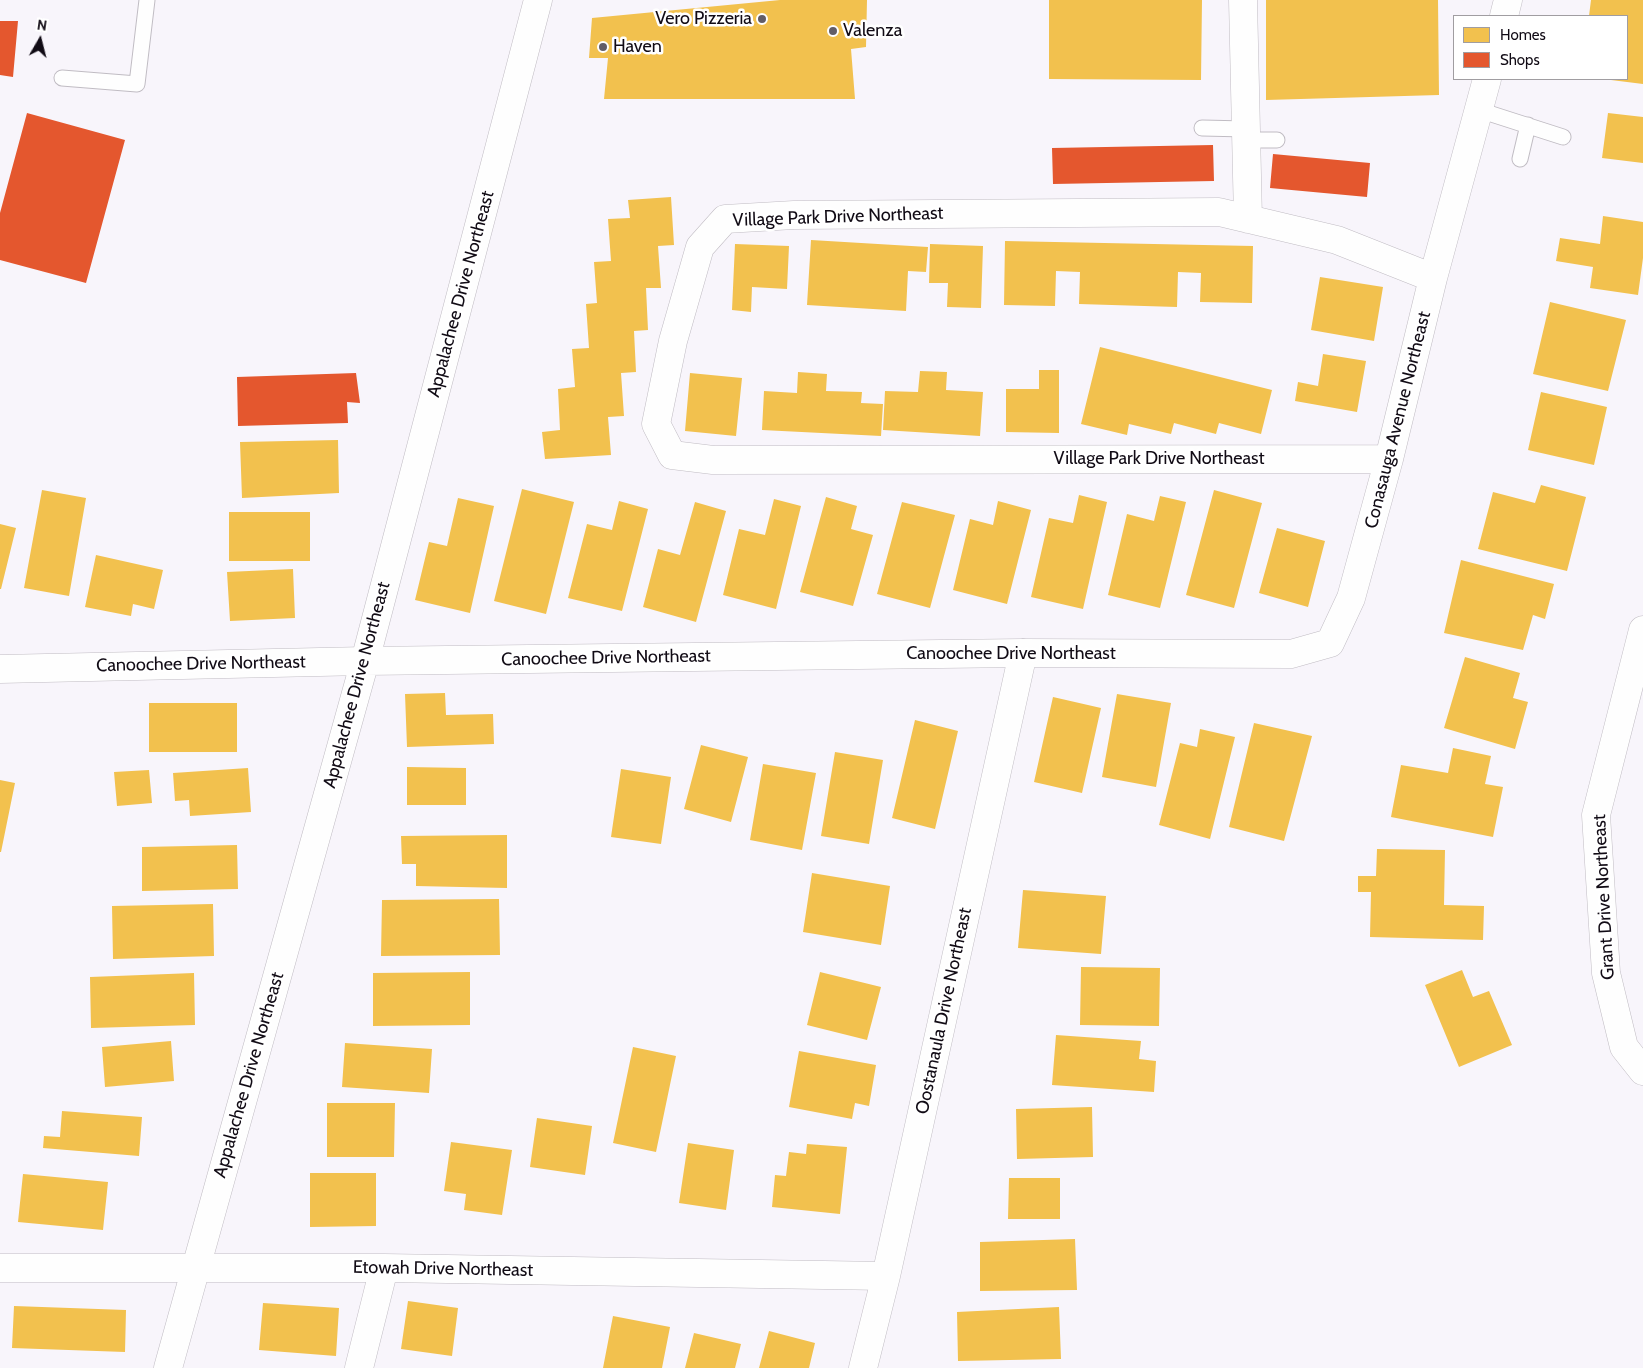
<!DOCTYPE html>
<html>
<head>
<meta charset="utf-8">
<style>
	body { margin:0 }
	#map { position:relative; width:1643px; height:1368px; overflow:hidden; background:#f8f5fb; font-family:Cabin,sans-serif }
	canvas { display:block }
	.legend { position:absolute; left:1453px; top:15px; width:175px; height:65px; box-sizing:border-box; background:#fff; border:1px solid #a09da1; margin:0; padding:6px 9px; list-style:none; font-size:15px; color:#110b15 }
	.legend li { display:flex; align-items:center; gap:10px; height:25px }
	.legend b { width:25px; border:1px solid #a09da1 }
	.north { position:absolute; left:15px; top:15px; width:50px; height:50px; -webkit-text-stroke:4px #fff; paint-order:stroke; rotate:8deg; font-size:14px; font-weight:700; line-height:20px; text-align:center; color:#110b15 }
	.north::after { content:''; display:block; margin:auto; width:18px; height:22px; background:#110b15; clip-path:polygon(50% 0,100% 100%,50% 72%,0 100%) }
</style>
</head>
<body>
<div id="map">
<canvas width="1643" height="1368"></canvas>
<ul class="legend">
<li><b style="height:14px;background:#f2c14e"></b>Homes</li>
<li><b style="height:14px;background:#e4572e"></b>Shops</li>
</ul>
<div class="north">N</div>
</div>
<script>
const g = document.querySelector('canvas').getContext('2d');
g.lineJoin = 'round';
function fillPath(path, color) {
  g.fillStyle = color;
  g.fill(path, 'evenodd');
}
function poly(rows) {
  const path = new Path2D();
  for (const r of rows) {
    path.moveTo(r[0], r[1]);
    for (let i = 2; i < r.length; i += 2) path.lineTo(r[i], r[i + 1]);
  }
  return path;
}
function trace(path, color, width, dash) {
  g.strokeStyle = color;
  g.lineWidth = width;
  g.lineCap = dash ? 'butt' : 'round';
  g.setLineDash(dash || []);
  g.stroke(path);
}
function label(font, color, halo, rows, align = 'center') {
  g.font = font + ' Cabin,sans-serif';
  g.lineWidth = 5;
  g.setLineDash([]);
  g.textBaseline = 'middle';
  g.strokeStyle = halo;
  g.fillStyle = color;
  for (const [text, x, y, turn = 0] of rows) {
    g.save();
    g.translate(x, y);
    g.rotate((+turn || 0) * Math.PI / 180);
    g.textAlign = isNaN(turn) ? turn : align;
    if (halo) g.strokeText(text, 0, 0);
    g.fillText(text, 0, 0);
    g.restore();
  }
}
const homes = poly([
	[780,0,867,0,866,47,851,49,855,99,604,99,608,58,589,58,592,18],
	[1049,0,1202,0,1201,80,1049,79],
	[1266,0,1438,0,1439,95,1266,100],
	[1591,0,1643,0,1643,84,1611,80,1627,79,1627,16,1589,16],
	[1608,113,1643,117,1643,163,1602,158],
	[671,197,674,245,658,246,661,288,646,288,648,330,634,331,636,372,621,373,624,416,608,417,611,455,545,459,542,432,560,430,558,389,575,387,572,349,589,348,586,304,597,303,594,262,611,261,608,219,630,218,628,200],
	[1603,216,1643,222,1643,258,1638,295,1590,288,1593,267,1556,261,1560,238,1600,244],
	[811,240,928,247,926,272,908,271,906,311,807,305],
	[1005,241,1253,246,1252,303,1200,302,1201,273,1178,272,1177,307,1079,304,1080,272,1056,271,1055,306,1004,305],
	[735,244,789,246,787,289,752,287,751,312,732,310],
	[930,244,983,246,981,308,947,307,948,283,929,283],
	[1320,277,1383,287,1374,341,1311,330],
	[1550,302,1626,320,1608,391,1533,374],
	[1100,347,1272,390,1261,434,1219,423,1216,434,1174,423,1171,434,1129,424,1127,435,1081,424],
	[1323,354,1366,361,1357,412,1295,401,1298,382,1318,386],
	[1039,370,1059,370,1059,433,1006,432,1006,389,1039,389],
	[920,371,947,372,946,390,983,392,980,436,883,430,885,391,918,392],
	[798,372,827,374,826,391,862,392,861,403,883,404,881,436,762,430,764,391,797,393],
	[690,373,742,378,736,436,685,431],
	[1541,392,1607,407,1594,465,1528,450],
	[338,440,339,493,242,498,240,442],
	[1541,485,1586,497,1567,571,1478,549,1493,492,1535,503],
	[522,489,574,502,546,614,494,601],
	[42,490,86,498,69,596,24,588],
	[1214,490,1262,503,1234,608,1186,595],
	[1079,495,1107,502,1083,609,1031,597,1049,518,1073,523],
	[1160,496,1186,502,1160,608,1108,595,1127,514,1154,521],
	[826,497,857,506,851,529,873,535,853,606,800,592],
	[458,498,494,506,470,613,415,600,429,542,447,546],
	[774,499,801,506,776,609,723,595,739,529,765,535],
	[619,501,648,509,622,611,568,598,587,524,612,530],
	[998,501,1031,510,1007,604,953,590,970,519,993,525],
	[695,502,726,511,696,622,643,607,658,549,680,555],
	[902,502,955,515,930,608,877,594],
	[229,512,310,512,310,561,229,561],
	[0,524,16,528,1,589,0,589],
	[1277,528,1325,541,1308,607,1259,593],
	[96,555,163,570,154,609,133,604,131,616,85,607],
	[1461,560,1554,584,1545,619,1533,615,1523,650,1444,633],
	[293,569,295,618,230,621,227,572],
	[1465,657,1520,673,1513,698,1528,702,1515,749,1444,728],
	[445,693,446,715,493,714,494,744,407,747,405,694],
	[1117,694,1171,703,1156,787,1102,777],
	[1053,697,1101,708,1082,793,1034,782],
	[149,703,237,703,237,752,149,752],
	[915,720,958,731,935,829,892,818],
	[1254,723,1312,736,1284,841,1229,827],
	[1200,729,1235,737,1210,839,1159,825,1180,743,1197,747],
	[701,745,748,757,731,822,684,809],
	[1453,748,1491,756,1485,784,1503,787,1493,837,1391,817,1401,765,1448,773],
	[835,752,883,760,869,844,821,836],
	[763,764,816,773,802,850,750,840],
	[407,767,466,768,466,805,407,805],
	[248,768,251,812,190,816,189,800,175,801,173,773],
	[621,769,671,777,661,844,611,837],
	[149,770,152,803,117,806,114,772],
	[0,780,15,783,1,852,0,852],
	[507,835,507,888,416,886,416,864,402,864,401,836],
	[237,845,238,889,142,891,142,847],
	[1377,849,1445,850,1444,905,1484,906,1483,940,1370,937,1371,892,1358,892,1358,876,1376,876],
	[812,873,890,886,881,945,803,932],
	[1023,890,1106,896,1101,954,1018,948],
	[499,899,500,955,381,956,382,900],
	[213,904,214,956,113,959,112,906],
	[1081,967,1160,968,1159,1026,1080,1025],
	[1462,970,1473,997,1489,991,1512,1045,1459,1067,1425,985],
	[470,972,470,1025,373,1026,373,973],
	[820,972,881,987,867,1040,807,1025],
	[194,973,195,1025,91,1028,90,977],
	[1056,1035,1141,1041,1139,1059,1156,1061,1154,1092,1052,1085],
	[171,1041,174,1081,105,1087,102,1047],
	[345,1043,432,1049,429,1093,342,1087],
	[633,1047,676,1056,656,1152,613,1143],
	[799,1051,876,1065,869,1106,855,1103,852,1119,789,1107],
	[327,1103,395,1103,394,1157,327,1157],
	[1092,1107,1093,1157,1017,1159,1016,1109],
	[62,1111,142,1117,139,1156,43,1148,44,1136,60,1137],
	[537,1118,592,1126,585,1175,530,1167],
	[451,1142,512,1150,502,1215,464,1210,466,1194,444,1191],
	[688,1143,734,1150,726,1210,679,1203],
	[807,1144,847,1147,840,1214,772,1207,775,1175,786,1176,789,1152,806,1154],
	[310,1173,376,1173,376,1226,310,1227],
	[23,1174,108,1182,103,1230,18,1222],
	[1009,1178,1060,1178,1060,1219,1008,1219],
	[1075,1239,1077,1290,980,1291,980,1242],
	[408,1301,458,1308,452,1356,401,1349],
	[263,1303,339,1308,336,1356,259,1350],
	[14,1306,126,1310,125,1352,12,1348],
	[1059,1307,1061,1359,958,1361,957,1312],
	[613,1316,670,1327,662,1368,603,1368],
	[769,1331,815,1343,809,1368,759,1368],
	[694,1333,741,1344,735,1368,685,1368]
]);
const shops = poly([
	[0,21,18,21,13,77,0,75],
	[27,113,125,140,86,283,0,260,0,213],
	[1213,145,1214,181,1053,184,1052,148],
	[1273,154,1370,163,1367,197,1270,188],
	[356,373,360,403,347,402,348,423,238,426,237,377]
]);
const service = poly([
	[62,78,137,84,147,0],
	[1479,110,1563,137],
	[1202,128,1246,129],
	[1246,140,1277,140],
	[1520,159,1528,125]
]);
const minor = poly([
	[1243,0,1248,219],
	[1504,16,1508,0],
	[1389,459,713,460,672,455,656,424,673,341,700,247,725,219,794,215,1219,212,1337,240,1433,278],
	[1643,630,1596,815,1606,973,1624,1047,1643,1071],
	[0,669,365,661,1023,653,1291,654,1330,643,1351,598,1389,459,1433,278,1487,79],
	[0,1268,384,1268,886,1276],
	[168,1368,365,661,538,0],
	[359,1368,384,1268],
	[863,1368,886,1276,1023,653]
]);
const markers = [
	[762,19,5,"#625d66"],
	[833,31,5,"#625d66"],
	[603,47,5,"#625d66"]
];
const poiNames = [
	["Vero Pizzeria",752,19,"right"],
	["Valenza",843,31],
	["Haven",613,47]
];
const streetNames = [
	["Village Park Drive Northeast",838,217,-2],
	["Appalachee Drive Northeast",461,294,-75],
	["Conasauga Avenue Northeast",1398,420,-76],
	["Village Park Drive Northeast",1159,459],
	["Canoochee Drive Northeast",1011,654],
	["Canoochee Drive Northeast",606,658,-1],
	["Canoochee Drive Northeast",201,664,-1],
	["Appalachee Drive Northeast",357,685,-75],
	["Grant Drive Northeast",1604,897,-93],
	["Oostanaula Drive Northeast",944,1011,-78],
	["Appalachee Drive Northeast",249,1075,-74],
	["Etowah Drive Northeast",443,1269,1]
];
fillPath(homes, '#f2c14e');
fillPath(shops, '#e4572e');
trace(service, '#c0bcc3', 17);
trace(minor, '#c0bcc3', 29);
trace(service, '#fefefe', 15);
trace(minor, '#fefefe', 28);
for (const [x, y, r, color] of markers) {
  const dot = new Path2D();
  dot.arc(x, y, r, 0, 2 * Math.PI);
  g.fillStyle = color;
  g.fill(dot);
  trace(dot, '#fff', 2);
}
label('18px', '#110b15', '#fff', poiNames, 'left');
label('18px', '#110b15', '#fff', streetNames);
</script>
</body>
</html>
